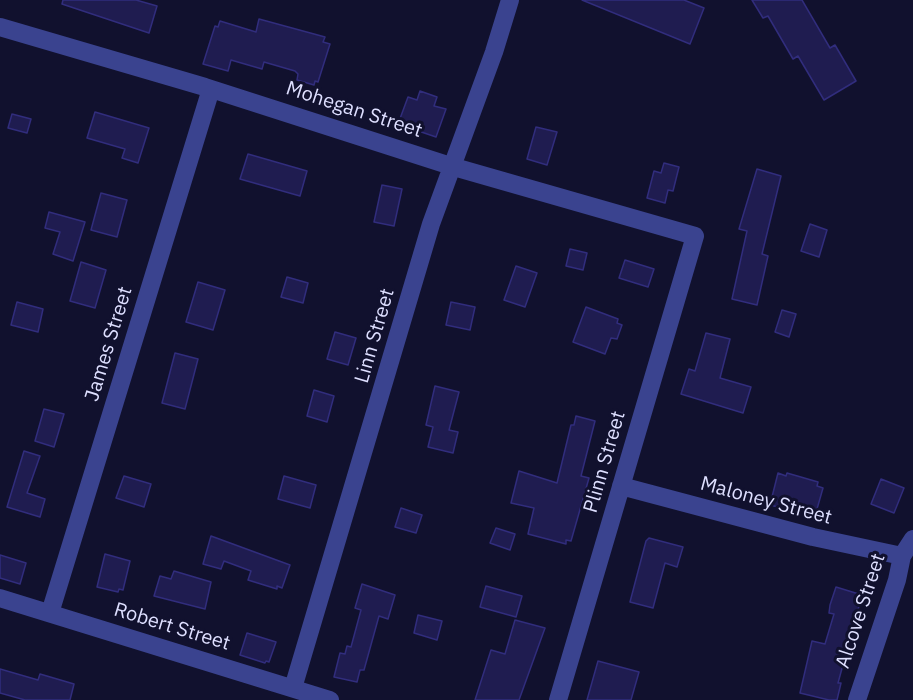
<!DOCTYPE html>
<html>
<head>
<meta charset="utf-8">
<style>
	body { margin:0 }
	canvas { display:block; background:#11112e }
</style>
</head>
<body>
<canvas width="913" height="700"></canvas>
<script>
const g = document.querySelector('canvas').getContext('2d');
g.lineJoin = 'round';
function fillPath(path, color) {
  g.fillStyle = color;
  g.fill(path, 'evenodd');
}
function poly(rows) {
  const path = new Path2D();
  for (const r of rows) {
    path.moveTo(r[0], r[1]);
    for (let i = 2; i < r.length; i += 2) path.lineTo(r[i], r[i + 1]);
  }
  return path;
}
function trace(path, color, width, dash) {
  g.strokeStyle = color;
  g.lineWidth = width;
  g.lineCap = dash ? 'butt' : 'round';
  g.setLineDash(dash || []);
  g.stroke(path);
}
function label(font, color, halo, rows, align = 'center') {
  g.font = font + ' "IBM Plex Sans",sans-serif';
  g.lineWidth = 6;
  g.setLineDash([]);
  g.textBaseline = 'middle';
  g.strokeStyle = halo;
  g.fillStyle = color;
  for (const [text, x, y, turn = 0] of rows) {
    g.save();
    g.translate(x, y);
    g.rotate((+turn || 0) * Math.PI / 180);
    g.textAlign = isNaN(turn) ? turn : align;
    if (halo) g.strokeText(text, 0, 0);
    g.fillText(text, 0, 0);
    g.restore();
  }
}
const building = poly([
	[63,0,136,0,157,6,149,33,62,4,63,0],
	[582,0,684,0,704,8,690,44,582,0],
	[752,0,802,0,830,48,835,45,856,81,824,100,798,56,793,59,768,16,763,18,752,0],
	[259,19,325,37,323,42,330,44,318,82,315,81,314,85,297,80,298,74,295,71,264,62,262,69,231,60,228,71,203,64,215,26,218,27,220,21,256,32,259,19],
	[420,91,437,97,434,106,446,109,436,137,398,124,408,97,417,100,420,91],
	[95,112,149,128,138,163,122,158,125,149,87,138,95,112],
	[12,114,31,119,27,133,8,128,12,114],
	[536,127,557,132,547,165,527,159,536,127],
	[248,154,307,171,300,196,240,179,248,154],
	[664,163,679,167,673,191,668,190,665,203,647,198,654,171,661,173,664,163],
	[757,169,781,176,762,254,768,256,757,305,732,299,747,231,739,229,757,169],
	[382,185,402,189,394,226,374,222,382,185],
	[101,193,127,200,117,237,91,230,101,193],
	[49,212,85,222,73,261,53,254,60,232,45,228,49,212],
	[810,224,827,230,819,257,801,251,810,224],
	[570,249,587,253,583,270,566,266,570,249],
	[625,260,654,269,648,287,619,278,625,260],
	[81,262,106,270,95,308,70,301,81,262],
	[516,266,537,273,525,307,504,300,516,266],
	[287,277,308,283,303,303,281,297,287,277],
	[198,282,225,290,213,330,186,322,198,282],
	[17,302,43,309,38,332,11,325,17,302],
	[451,302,475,307,470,330,446,325,451,302],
	[586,307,618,319,617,323,622,325,617,339,611,338,605,354,573,342,586,307],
	[782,310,796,314,789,337,775,332,782,310],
	[335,332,356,338,348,365,327,359,335,332],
	[706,333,730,339,720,378,751,387,743,413,681,394,689,369,695,371,706,333],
	[175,353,198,359,185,409,162,403,175,353],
	[435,386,459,392,449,430,458,432,453,453,428,447,433,427,426,425,435,386],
	[314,390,334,396,327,422,307,416,314,390],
	[44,409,64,414,54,447,35,441,44,409],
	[576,416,595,421,581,476,589,478,571,541,566,540,566,544,528,534,534,508,511,503,519,471,557,483,571,425,574,425,576,416],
	[24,451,40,456,27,493,45,499,40,517,7,507,24,451],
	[778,473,786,476,787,473,818,482,817,486,823,488,815,516,770,505,778,473],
	[124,476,151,484,144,507,116,498,124,476],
	[284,476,316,485,310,508,278,499,284,476],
	[881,479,904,488,894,513,871,504,881,479],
	[401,508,422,515,416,533,395,527,401,508],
	[496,528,515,534,510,550,490,543,496,528],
	[211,536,290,565,282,588,277,586,277,589,248,580,251,571,224,561,221,569,203,564,211,536],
	[649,538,683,547,677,567,665,563,653,608,630,602,646,541,649,538],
	[105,554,130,561,123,590,119,589,118,592,97,587,105,554],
	[0,555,26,563,20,584,0,578,0,555],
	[174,571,211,582,205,609,154,596,160,576,171,579,174,571],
	[362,584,395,595,388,619,379,616,364,670,360,670,357,682,334,677,340,653,345,654,347,646,351,647,361,610,355,608,362,584],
	[486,586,522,596,516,617,480,607,486,586],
	[836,587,862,595,838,683,841,683,837,700,829,700,800,693,812,641,825,644,834,614,829,613,830,605,836,587],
	[418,615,442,621,437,640,414,633,418,615],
	[515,620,545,628,519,700,475,700,491,650,505,654,515,620],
	[247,633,276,642,269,662,266,661,265,663,240,655,247,633],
	[598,661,639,672,631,700,587,700,598,661],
	[0,669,38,680,40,674,74,684,70,700,25,700,0,693,0,669]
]);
const minor = poly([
	[0,27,205,87,454,167,695,236,558,700],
	[621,486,813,537,902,556],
	[0,598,330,700],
	[50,613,211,89],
	[293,688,431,224,494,52,510,0],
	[857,700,897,580,902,556,913,539]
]);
const streetNames = [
	["Mohegan Street",354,110,18],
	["Linn Street",375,336,-74],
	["James Street",109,344,-73],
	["Plinn Street",605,462,-74],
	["Maloney Street",766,501,15],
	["Alcove Street",861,611,-72],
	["Robert Street",172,627,17]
];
fillPath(building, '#1f1c50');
trace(building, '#312d7d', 1.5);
trace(minor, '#3a438f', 18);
label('20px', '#dedfff', '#11112e', streetNames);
</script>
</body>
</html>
